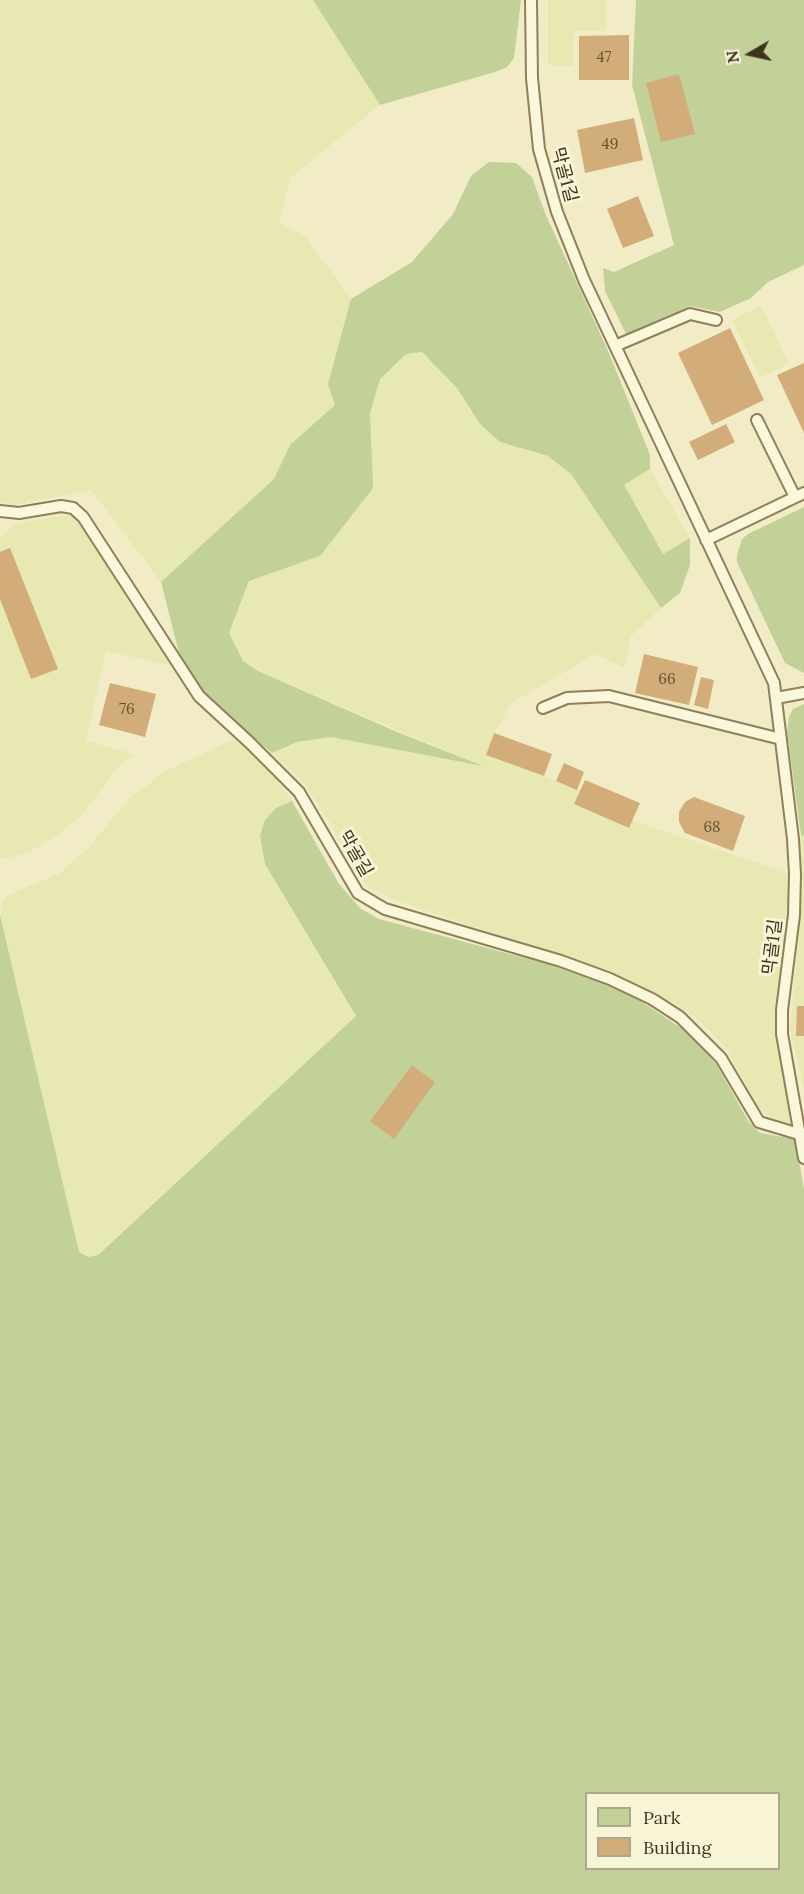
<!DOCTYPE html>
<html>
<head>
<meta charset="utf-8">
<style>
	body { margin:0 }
	#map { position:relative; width:804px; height:1894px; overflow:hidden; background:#f2ecc6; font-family:Lora,serif }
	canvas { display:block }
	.legend { position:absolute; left:585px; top:1792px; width:195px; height:78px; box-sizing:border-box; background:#f8f4d6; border:2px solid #aea78c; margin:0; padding:8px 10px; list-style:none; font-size:18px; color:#3e331e }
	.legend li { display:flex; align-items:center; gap:12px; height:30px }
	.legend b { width:30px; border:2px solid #aea78c }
	.north { position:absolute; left:720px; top:24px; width:60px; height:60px; -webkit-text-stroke:4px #f8f4d6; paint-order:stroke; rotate:261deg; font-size:16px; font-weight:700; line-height:24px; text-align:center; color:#3e331e }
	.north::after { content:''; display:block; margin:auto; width:21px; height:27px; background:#3e331e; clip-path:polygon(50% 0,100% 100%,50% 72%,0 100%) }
</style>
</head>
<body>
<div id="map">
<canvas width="804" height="1894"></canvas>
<ul class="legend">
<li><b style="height:16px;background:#c1d198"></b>Park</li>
<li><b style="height:16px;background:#d3ad79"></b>Building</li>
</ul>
<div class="north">N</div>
</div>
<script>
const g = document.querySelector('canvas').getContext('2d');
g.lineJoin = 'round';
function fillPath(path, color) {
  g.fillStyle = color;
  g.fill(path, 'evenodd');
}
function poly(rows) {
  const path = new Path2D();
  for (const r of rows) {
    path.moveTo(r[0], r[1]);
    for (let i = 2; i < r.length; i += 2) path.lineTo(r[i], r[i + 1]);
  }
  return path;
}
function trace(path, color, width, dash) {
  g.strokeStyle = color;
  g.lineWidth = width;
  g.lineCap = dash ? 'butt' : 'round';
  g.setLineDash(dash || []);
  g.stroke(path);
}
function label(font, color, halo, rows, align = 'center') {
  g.font = font + ' Lora,"Noto Sans KR",serif';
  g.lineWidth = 6;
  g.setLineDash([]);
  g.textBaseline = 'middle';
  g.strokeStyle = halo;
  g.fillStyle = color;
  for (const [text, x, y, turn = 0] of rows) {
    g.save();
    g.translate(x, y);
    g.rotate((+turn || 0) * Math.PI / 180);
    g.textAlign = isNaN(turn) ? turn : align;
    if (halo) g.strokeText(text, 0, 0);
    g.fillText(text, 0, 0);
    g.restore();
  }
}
const farmland = poly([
	[0,0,313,0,380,105,290,178,279,223,306,237,351,299,328,384,335,405,290,445,274,479,161,582,91,490,14,505,0,502],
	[548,0,606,0,606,31,574,31,573,66,548,65],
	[761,305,789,364,760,377,732,320],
	[422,352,457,388,480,424,522,449,548,456,571,474,661,608,630,637,625,668,595,654,512,703,494,733,486,755,580,790,575,805,629,827,632,820,789,874,787,928,776,1020,793,1123,776,1121,759,1109,726,1048,705,1026,677,1004,604,970,392,899,369,887,354,870,331,824,303,782,272,753,297,742,331,737,479,765,258,671,243,661,229,633,249,581,320,556,372,439,370,413,380,379,406,353],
	[650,469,690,538,663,554,623,485],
	[69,515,79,519,173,666,106,651,86,741,134,754,115,770,84,813,61,832,35,849,9,858,0,858,0,537,11,527,29,521],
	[234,739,277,780,292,801,276,808,265,864,356,1016,97,1255,88,1257,79,1252,1,920,2,905,6,896,60,873,88,848,130,798,164,772],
	[801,835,804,836,804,1089,790,1029,803,881]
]);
const green = poly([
	[313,0,521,0,514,58,507,67,495,72,380,105],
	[636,0,804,0,804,265,768,282,751,298,720,312,690,306,626,334,605,291,603,268,614,272,674,245,632,85],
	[489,162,516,163,532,177,545,213,609,353,650,455,650,469,624,485,663,554,690,538,690,565,680,593,661,608,571,474,548,456,500,442,480,424,457,388,422,352,406,354,380,379,370,413,373,488,320,556,249,581,229,633,243,661,258,671,397,732,483,766,331,737,297,742,272,753,206,697,179,653,161,582,274,479,290,445,335,405,328,384,351,299,412,262,453,214,471,176],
	[804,507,804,673,785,663,737,562,737,555,742,539,748,534],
	[804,704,804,836,801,835,787,732,789,717,793,709],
	[292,801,339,884,361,909,379,919,547,964,600,982,639,1000,690,1034,716,1064,749,1122,760,1133,795,1139,804,1189,804,1894,0,1894,0,915,79,1252,88,1257,98,1255,356,1016,265,864,260,836,265,820,276,808],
	[586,1794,778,1794,778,1868,586,1868]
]);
const building = poly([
	[629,35,629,80,579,80,579,36],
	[679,74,695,134,661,142,646,83],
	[634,118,643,160,585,173,577,130],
	[638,196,654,236,623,248,607,209],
	[730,328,764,400,712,425,678,353],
	[804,363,804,433,777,375],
	[726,424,735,442,698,460,689,442],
	[10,548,58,669,31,679,0,599,0,552],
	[644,654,698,667,689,705,635,693],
	[701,677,714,680,708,709,694,705],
	[110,683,156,694,145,737,99,725],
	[494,733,552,754,544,776,486,755],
	[564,763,584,772,577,790,556,781],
	[585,780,640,803,629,828,574,804],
	[694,797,745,816,733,851,685,833,679,822,679,812,685,802],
	[797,1006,804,1006,804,1036,796,1036],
	[412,1065,435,1082,394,1139,370,1121]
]);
const service = poly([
	[531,0,532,78,539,149,557,212,584,280,774,683,793,839,795,874,794,915,782,1010,782,1034,804,1158],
	[615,346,690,314,716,320],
	[757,420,795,497],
	[0,511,19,513,61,506,73,508,83,517,199,696,249,742,299,792,358,893,385,909,561,961,610,979,652,999,680,1017,721,1058,759,1122,799,1134],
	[706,540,804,493],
	[776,698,804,693],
	[543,708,567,698,609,696,781,739]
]);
const numberNames = [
	["47",604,58],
	["49",610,145],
	["66",667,680],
	["76",127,710],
	["68",712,828]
];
const streetNames = [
	["막골1길",564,175,75],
	["막골길",355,854,60],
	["막골1길",773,947,-83]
];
fillPath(farmland, '#e8e8b2');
fillPath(green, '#c1d198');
fillPath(building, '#d3ad79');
trace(service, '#8f7f5a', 14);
trace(service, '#fbf7da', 10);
label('15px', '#635235', null, numberNames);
label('18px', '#3e331e', '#f8f4d6', streetNames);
</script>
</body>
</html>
